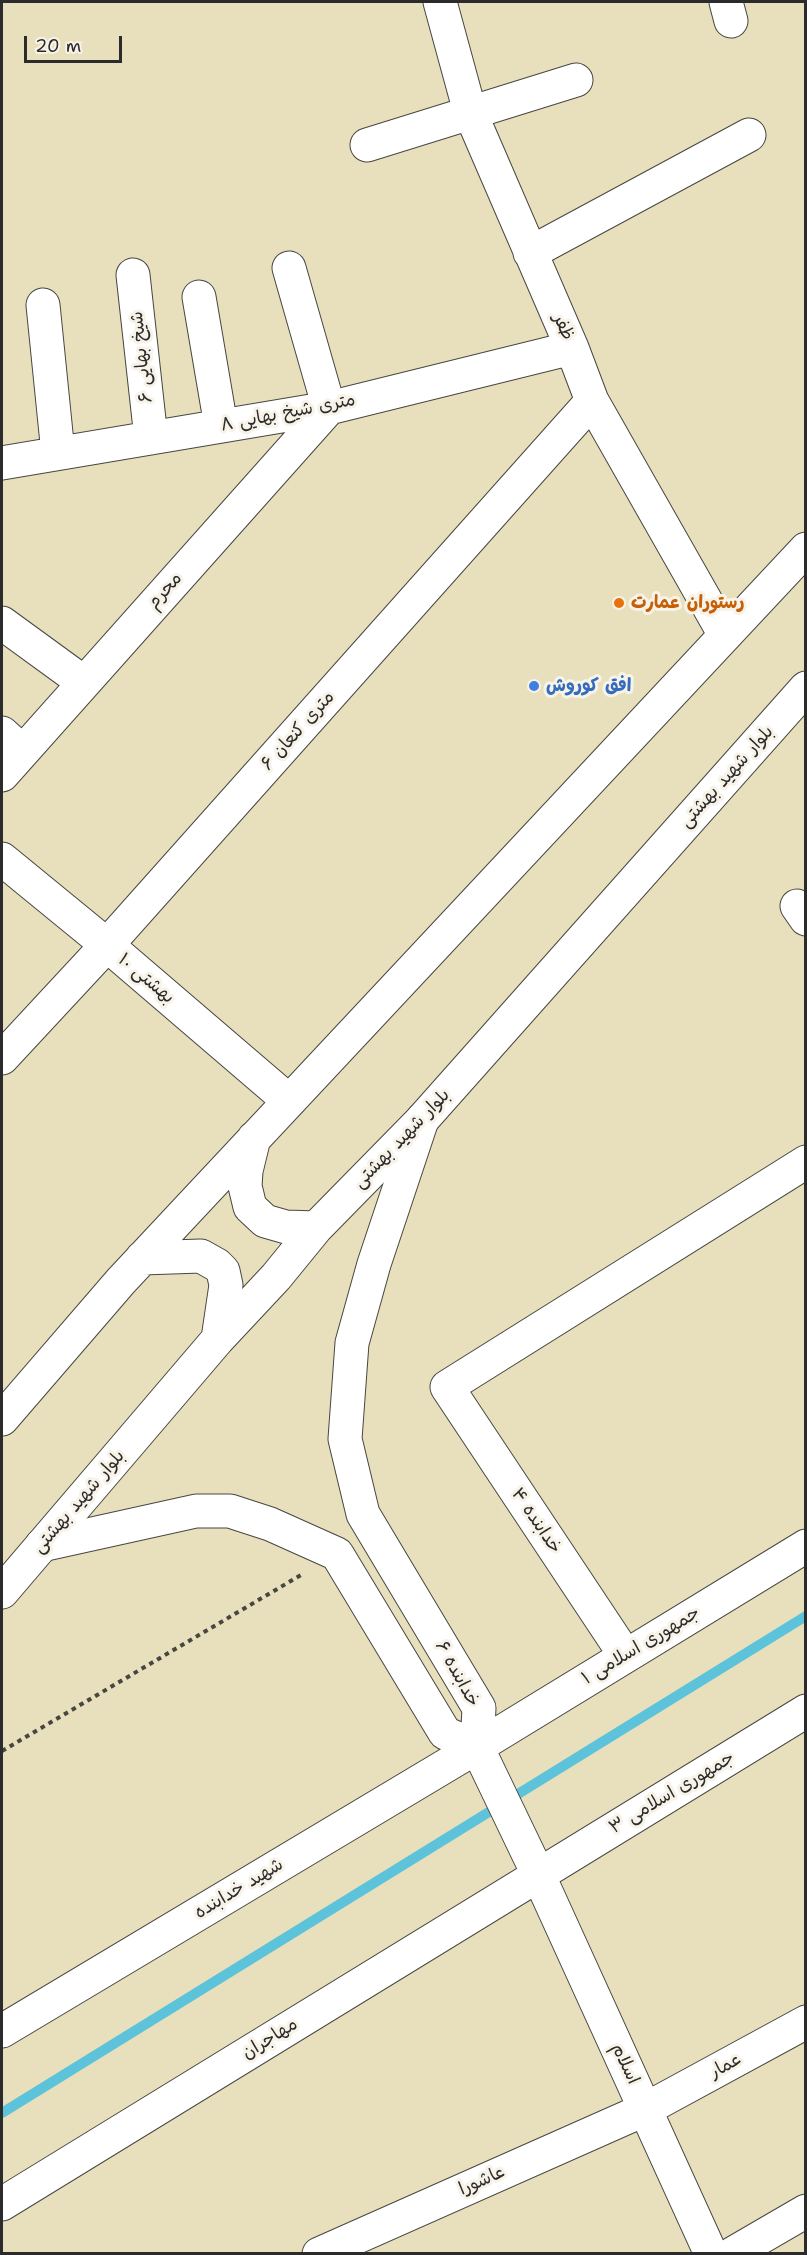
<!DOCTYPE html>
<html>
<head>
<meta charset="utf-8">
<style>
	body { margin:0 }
	#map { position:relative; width:807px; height:2255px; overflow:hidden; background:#e8e0bc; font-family:"Shantell Sans",sans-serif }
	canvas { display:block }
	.frame { position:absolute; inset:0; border:3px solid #2b2b2b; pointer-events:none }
	.scale { position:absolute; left:24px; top:36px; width:98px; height:27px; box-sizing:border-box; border:3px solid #2b2b2b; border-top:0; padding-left:8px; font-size:18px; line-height:21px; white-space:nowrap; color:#2b2b2b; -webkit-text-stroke:4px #f7f3e8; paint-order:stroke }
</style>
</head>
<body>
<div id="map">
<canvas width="807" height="2255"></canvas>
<div class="frame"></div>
<div class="scale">20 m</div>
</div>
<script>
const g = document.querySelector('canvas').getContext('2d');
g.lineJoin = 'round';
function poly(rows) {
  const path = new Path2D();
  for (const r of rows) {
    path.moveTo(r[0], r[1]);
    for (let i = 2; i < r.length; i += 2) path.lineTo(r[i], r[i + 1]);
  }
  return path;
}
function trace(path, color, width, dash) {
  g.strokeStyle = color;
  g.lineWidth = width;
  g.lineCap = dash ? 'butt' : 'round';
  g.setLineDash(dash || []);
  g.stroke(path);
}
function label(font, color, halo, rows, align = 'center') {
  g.font = font + ' "Shantell Sans","Playpen Sans Arabic",sans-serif';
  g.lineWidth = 6;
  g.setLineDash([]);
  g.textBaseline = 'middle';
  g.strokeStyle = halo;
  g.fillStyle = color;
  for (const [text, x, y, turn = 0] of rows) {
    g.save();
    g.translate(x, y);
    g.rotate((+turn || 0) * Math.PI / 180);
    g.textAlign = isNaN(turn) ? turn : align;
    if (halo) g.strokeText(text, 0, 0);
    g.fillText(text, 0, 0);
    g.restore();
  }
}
const stream = poly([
	[2,2113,806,1616]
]);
const path = poly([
	[2,1751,301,1575]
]);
const minor = poly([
	[440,2,470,112,572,348,592,401,725,635],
	[726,2,731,21],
	[367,145,576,80],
	[530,253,749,135],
	[133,275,151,438],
	[199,297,221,426],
	[43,305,58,453],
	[2,463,329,408,572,348],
	[2,623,83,682],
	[2,733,22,751],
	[2,775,329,408,289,268],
	[2,859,107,945,289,1101],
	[797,906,806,919],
	[2,1058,107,945,592,401],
	[422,1120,374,1264,352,1343,345,1439,363,1514,479,1708,477,1747,538,1874,711,2254],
	[42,1545,196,1511,230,1511,270,1524,337,1554,445,1733,477,1747],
	[625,1655,447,1387,806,1162],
	[2,2031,477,1747,806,1546],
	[2,2204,806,1711],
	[319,2254,646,2109,806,2022],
	[732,2254,806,2211]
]);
const major = poly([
	[254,1138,246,1171,245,1186,250,1207,265,1221,286,1227,316,1228],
	[142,1258,201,1256,217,1265,223,1271,226,1285,218,1339],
	[2,1419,121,1281,806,549],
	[2,1592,218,1339,276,1277,316,1228,422,1120,806,688]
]);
const markers = [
	[619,603,6,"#e8710a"],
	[534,686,6,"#3f7fe0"]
];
const streetNames = [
	["ظفر",563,327,66],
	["شیخ بهایی ۶",142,357,-96],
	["۸ متری شیخ بهایی",288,413,-11],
	["محرم",165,591,-48],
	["۶ متری کنعان",298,731,-48],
	["بلوار شهید بهشتی",727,777,-48],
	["بهشتی ۱۰",146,979,40],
	["بلوار شهید بهشتی",402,1139,-46],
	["بلوار شهید بهشتی",79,1502,-49],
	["خدابنده ۴",536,1521,56],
	["جمهوری اسلامی ۱",641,1646,-31],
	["خدابنده ۶",457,1674,61],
	["جمهوری اسلامی ۳",672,1793,-31],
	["شهید خدابنده",239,1889,-31],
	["مهاجران",270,2039,-32],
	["اسلام",625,2064,65],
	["عمار",726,2066,-29],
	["عاشورا",482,2181,-24]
];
const foodNames = [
	["رستوران عمارت",631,603]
];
const shopNames = [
	["افق کوروش",546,686]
];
trace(stream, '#5dc3da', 10);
trace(minor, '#474641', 35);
trace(major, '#474641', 35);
trace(path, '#474641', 4, [4.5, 4.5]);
trace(minor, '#fff', 33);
trace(major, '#fff', 33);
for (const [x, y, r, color] of markers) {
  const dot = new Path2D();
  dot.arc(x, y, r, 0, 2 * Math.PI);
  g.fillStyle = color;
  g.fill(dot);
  trace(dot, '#f7f3e8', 2);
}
label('18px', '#2b2b2b', '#f7f3e8', streetNames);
label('bold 18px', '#c56008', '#f7f3e8', foodNames, 'left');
label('bold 18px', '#366cbe', '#f7f3e8', shopNames, 'left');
</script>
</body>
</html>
